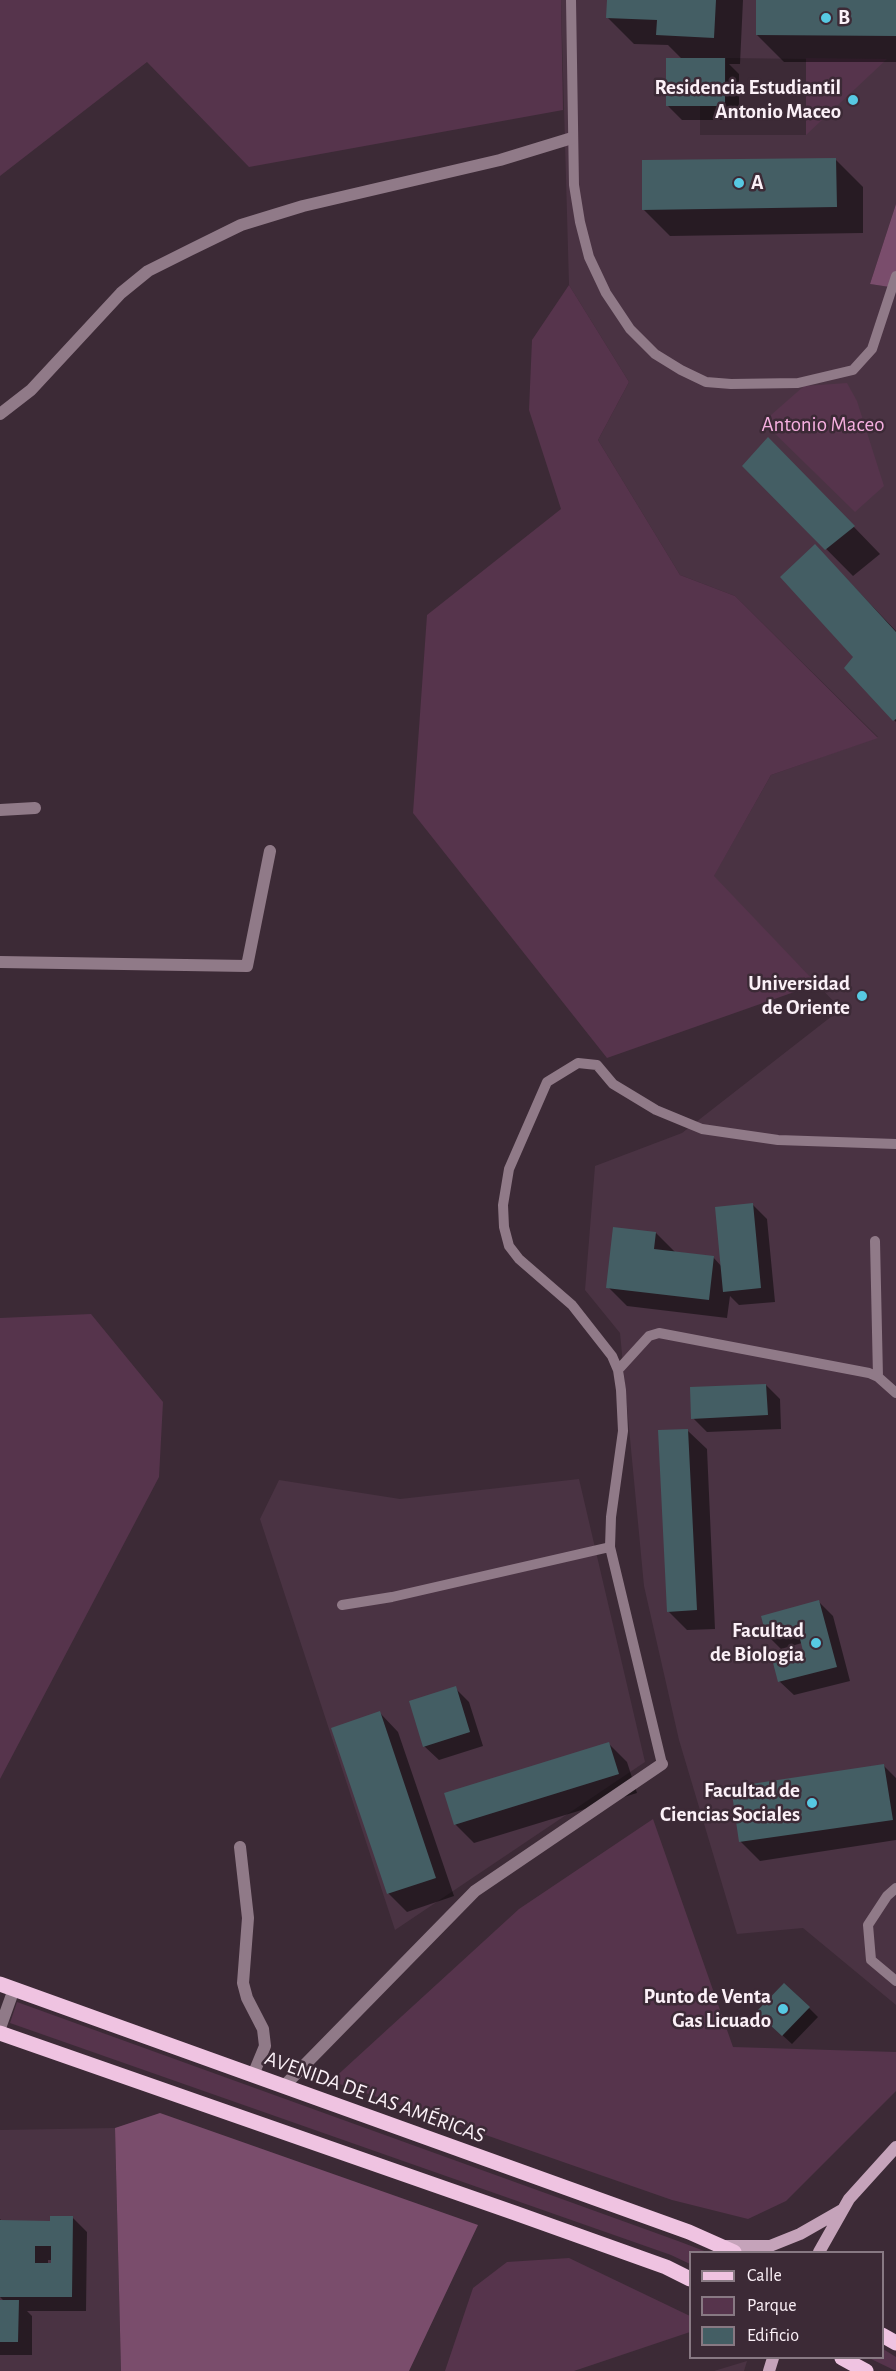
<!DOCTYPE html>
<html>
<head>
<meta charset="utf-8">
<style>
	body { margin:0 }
	#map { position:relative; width:896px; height:2371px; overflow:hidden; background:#3c2a36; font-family:"Alegreya Sans",sans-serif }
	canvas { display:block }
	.legend { position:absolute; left:689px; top:2251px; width:195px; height:108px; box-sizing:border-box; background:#3c2a36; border:2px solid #887983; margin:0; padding:8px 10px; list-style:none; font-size:18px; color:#fbf0f7 }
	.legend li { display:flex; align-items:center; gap:12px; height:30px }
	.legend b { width:30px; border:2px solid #887983 }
</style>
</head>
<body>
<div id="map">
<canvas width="896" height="2371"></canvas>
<ul class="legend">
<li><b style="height:8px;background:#efc3e1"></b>Calle</li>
<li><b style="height:16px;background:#56344c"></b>Parque</li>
<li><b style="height:16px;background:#445e64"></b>Edificio</li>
</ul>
</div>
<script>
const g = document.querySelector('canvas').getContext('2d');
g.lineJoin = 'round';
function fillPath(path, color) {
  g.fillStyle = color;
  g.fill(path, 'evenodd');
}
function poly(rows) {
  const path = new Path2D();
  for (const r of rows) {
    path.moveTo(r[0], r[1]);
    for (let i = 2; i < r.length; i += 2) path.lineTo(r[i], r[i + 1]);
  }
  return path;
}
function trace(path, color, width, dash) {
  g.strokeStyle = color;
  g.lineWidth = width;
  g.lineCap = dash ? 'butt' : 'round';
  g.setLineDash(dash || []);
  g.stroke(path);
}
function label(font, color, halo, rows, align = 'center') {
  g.font = font + ' "Alegreya Sans",sans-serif';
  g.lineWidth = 5;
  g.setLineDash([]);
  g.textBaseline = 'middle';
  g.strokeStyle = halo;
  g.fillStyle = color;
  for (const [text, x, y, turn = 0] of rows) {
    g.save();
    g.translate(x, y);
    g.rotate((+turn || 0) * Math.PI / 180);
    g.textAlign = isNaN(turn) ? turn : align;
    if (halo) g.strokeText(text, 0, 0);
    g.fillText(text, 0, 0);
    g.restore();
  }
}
const built = poly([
	[561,0,896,0,896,204,870,284,896,288,896,2005,803,1928,737,1934,679,1740,644,1586,620,1333,585,1290,595,1166,682,1133,841,1009,713,877,771,775,878,737,735,596,680,575,598,440,629,382,569,285],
	[726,58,806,59,806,135,700,135,700,106,725,106],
	[579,1479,645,1762,395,1930,260,1519,279,1480,400,1499],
	[115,2128,121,2371,0,2371,0,2130],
	[747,2361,744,2371,714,2371]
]);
const green = poly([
	[0,0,561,0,563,110,249,167,147,62,0,176],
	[806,58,887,59,806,135],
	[569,285,629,382,598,440,680,575,735,596,878,738,771,775,714,876,817,984,607,1058,413,813,427,615,561,509,529,410,532,340],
	[847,383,857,401,884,486,855,512,763,422,804,386],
	[91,1314,163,1402,159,1477,0,1779,0,1318],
	[653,1819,733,2047,896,2052,896,2091,786,2201,748,2219,672,2200,331,2081,519,1909],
	[17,2002,678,2241,707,2252,690,2252,690,2264,671,2255,10,2023],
	[569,2258,690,2316,690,2332,574,2371,445,2371,473,2288,507,2262],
	[883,2349,896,2357,896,2371,869,2358,882,2358]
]);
const forest = poly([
	[896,204,896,288,870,284],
	[160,2113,478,2225,409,2371,121,2371,115,2128]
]);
const shadow = poly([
	[608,0,743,0,740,64,729,64,739,74,739,120,682,120,668,106,683,60,668,45,634,44,607,17],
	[758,0,896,0,896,62,784,62,757,35],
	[836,160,863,187,863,233,670,236,643,209],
	[744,466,795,466,880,554,853,576],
	[815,546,896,631,896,722,846,668,855,657],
	[753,1205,767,1219,775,1302,739,1305,730,1296,727,1318,627,1306,608,1287,656,1233,675,1252,713,1257,722,1267],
	[766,1385,780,1399,781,1429,707,1432,693,1418],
	[688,1431,707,1449,715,1629,687,1630,668,1611],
	[819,1602,833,1616,850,1681,794,1695,779,1681,804,1652,802,1643,781,1649,767,1635],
	[455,1688,469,1702,483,1746,439,1760,424,1746],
	[380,1713,398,1732,454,1896,407,1912,388,1893],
	[608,1743,627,1762,637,1793,474,1843,455,1824],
	[884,1766,896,1778,896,1840,760,1861,741,1842,733,1788],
	[809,2008,818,2017,792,2044,767,2021],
	[72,2217,87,2232,86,2311,27,2311,32,2316,32,2355,0,2355,0,2302,5,2302,0,2297,0,2219,3,2222,51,2222],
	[48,2260,53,2260,53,2265,48,2265]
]);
const building = poly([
	[607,0,716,0,714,38,656,35,657,20,606,18],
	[756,0,896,0,896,36,756,35],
	[666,58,725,58,725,106,666,106],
	[836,158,837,207,642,210,642,160],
	[768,437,855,526,825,550,742,466],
	[815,544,896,632,896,719,893,721,844,668,853,657,780,577],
	[753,1203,761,1288,723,1292,715,1207],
	[613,1227,656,1232,654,1249,714,1256,709,1300,606,1288],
	[766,1384,768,1415,691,1419,690,1387],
	[688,1429,697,1610,667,1612,658,1430],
	[819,1600,837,1667,778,1682,772,1659,803,1651,797,1627,766,1635,761,1616],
	[456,1686,470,1732,423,1747,409,1701],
	[380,1711,436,1878,387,1894,331,1728],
	[609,1742,619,1774,454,1825,444,1793],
	[884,1764,893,1820,739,1842,731,1787],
	[784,1983,810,2007,782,2036,756,2012],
	[50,2216,73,2216,72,2297,0,2297,0,2220,50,2221],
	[35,2246,51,2246,51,2263,35,2263],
	[0,2300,19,2300,18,2342,0,2342]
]);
const lane = poly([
	[571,0,574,185,580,222,589,257,606,293,630,329,655,354,681,370,706,382,731,384,798,383,853,370,872,349,896,276],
	[875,1241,878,1377],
	[618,1370,649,1336,659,1333,869,1373,878,1377,896,1393],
	[342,1605,392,1597,610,1547],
	[662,1764,610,1547,611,1517,623,1431,621,1390,618,1370,612,1356,572,1305,519,1259,509,1246,504,1227,503,1205,509,1169,547,1082,578,1063,597,1065,613,1084,656,1110,702,1129,778,1140,896,1144],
	[896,1888,887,1896,868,1925,871,1960,896,1981]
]);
const street = poly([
	[0,414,31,390,121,293,148,271,190,250,241,225,303,206,500,160,572,138],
	[0,810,35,808],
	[0,962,247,966,270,851],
	[240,1847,248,1918,243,1983,247,1998,263,2029,265,2046,253,2075],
	[0,2028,14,1989],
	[284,2086,475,1891,662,1764]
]);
const secondary = poly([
	[721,2246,770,2246,800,2234,842,2210],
	[819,2252,849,2199,896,2147],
	[769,2371,773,2358]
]);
const primary = poly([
	[0,1984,689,2232,734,2252],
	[0,2033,515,2213,666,2267,690,2279],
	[882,2335,896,2343],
	[842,2358,866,2371]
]);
const markers = [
	[826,18,6,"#57c9e2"],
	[853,100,6,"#57c9e2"],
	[739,183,6,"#57c9e2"],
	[862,996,6,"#57c9e2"],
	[816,1643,6,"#57c9e2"],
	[812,1803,6,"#57c9e2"],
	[783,2009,6,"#57c9e2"]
];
const poiNames = [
	["B",838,18,"left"],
	["Residencia Estudiantil",841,88],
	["Antonio Maceo",841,112],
	["A",751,183,"left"],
	["Universidad",850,984],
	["de Oriente",850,1008],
	["Facultad",804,1631],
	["de Biologia",804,1655],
	["Facultad de",800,1791],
	["Ciencias Sociales",800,1815],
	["Punto de Venta",771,1997],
	["Gas Licuado",771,2021]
];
const parkNames = [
	["Antonio Maceo",823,425]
];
const streetNames = [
	["AVENIDA DE LAS AMÉRICAS",375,2097,20]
];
fillPath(built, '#4a3343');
fillPath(green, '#56344c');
fillPath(forest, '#7a4d6c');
fillPath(shadow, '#0007');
fillPath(building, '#445e64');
trace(lane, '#907a88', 10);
trace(street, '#907a88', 12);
trace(secondary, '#c5a3ba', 12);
trace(primary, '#efc3e1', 15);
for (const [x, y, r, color] of markers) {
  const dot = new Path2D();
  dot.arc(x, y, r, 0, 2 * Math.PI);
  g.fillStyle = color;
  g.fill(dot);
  trace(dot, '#3c2a36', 2);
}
label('bold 21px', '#fbf0f7', '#3c2a36', poiNames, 'right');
label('21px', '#f6afe0', '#3c2a36', parkNames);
label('21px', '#fbf0f7', '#3c2a36', streetNames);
</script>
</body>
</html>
